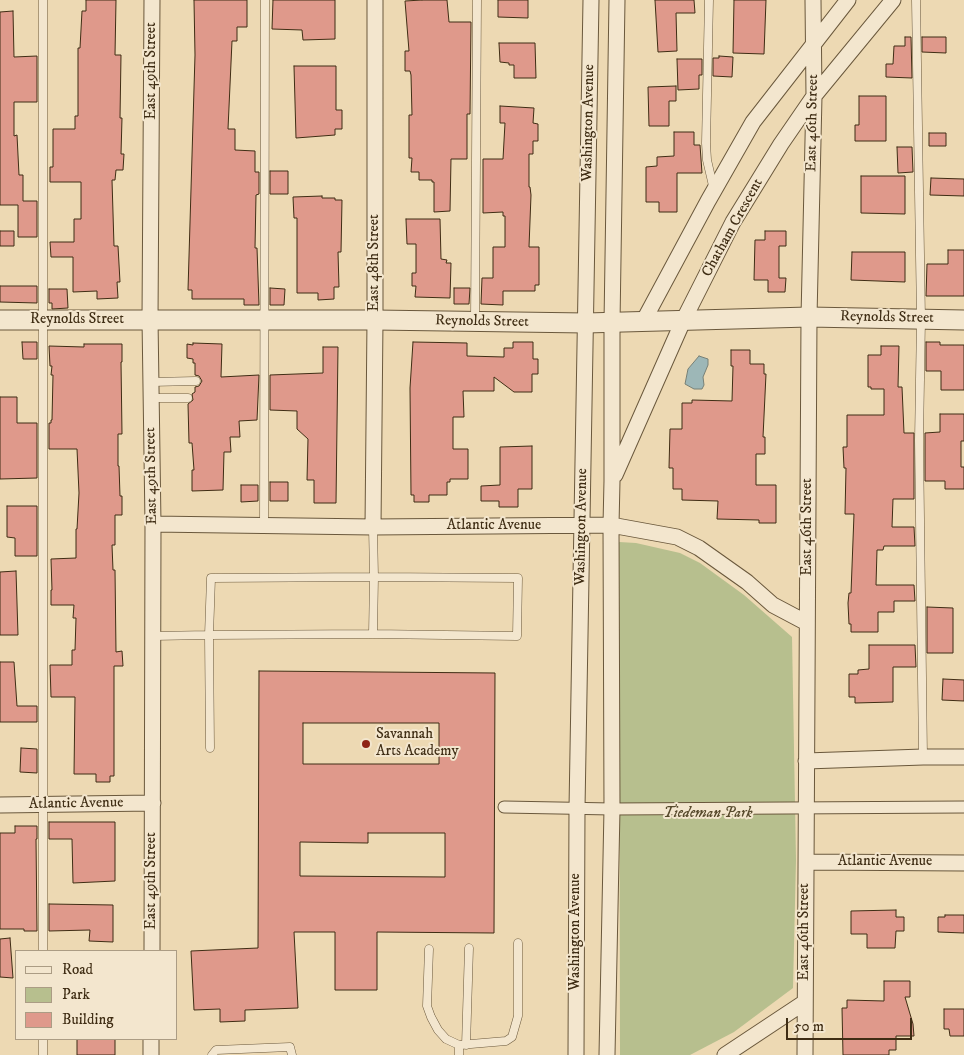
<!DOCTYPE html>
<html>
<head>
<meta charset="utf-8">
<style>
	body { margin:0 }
	#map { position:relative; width:964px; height:1055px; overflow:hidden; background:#edd9b3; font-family:"IM FELL DW Pica",serif }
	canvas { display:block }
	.legend { position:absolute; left:15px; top:950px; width:162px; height:90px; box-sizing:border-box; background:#f3e6ce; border:1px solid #ab9c84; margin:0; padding:6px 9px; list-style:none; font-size:15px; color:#3f2d14 }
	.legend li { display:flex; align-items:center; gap:10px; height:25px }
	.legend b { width:25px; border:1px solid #ab9c84 }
	.scale { position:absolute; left:786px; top:1018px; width:126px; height:22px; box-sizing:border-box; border:2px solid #3f2d14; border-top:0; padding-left:6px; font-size:15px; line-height:18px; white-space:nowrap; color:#3f2d14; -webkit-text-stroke:4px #f3e6ce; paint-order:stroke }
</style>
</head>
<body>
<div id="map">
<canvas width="964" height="1055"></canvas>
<ul class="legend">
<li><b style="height:6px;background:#f3e6ce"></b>Road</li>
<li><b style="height:14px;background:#b7bf8e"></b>Park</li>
<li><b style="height:14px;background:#df998b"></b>Building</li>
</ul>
<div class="scale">50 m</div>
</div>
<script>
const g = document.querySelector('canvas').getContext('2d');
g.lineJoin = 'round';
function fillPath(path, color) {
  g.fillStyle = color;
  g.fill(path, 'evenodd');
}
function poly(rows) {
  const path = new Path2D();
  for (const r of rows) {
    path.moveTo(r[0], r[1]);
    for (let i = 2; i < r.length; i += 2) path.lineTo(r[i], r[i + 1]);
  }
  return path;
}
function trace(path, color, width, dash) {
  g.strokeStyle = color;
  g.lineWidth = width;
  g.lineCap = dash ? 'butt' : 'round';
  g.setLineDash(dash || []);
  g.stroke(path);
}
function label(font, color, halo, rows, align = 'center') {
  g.font = font + ' "IM FELL DW Pica",serif';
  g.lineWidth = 4;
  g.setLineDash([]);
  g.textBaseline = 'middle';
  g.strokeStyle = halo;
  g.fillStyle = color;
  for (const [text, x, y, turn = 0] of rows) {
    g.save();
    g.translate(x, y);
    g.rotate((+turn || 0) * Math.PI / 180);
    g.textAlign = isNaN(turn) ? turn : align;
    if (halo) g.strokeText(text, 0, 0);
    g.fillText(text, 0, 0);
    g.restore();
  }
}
const green = poly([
	[619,542,636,543,680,553,700,563,744,595,792,637,796,860,793,988,734,1032,690,1055,620,1055]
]);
const water = poly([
	[699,356,708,359,708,365,703,377,704,385,702,389,694,389,685,384,688,369,699,356]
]);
const building = poly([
	[86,0,116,0,115,55,121,55,120,118,122,118,121,154,124,154,123,170,116,170,115,180,112,180,114,246,118,246,120,282,117,282,118,298,97,299,97,291,73,292,73,257,51,257,50,242,74,242,74,219,81,219,81,182,50,182,50,167,53,167,53,129,75,129,75,116,78,116,78,48,80,48,82,11,86,11,86,0],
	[194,0,247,0,247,27,237,27,237,41,232,41,228,129,235,129,235,150,255,151,255,172,259,172,259,194,256,195,255,248,257,248,259,305,244,305,244,299,192,299,192,290,188,290,195,55,194,0],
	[273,0,335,0,335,39,303,40,302,30,272,29,273,0],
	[422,0,447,0,449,22,471,22,470,114,467,114,467,159,451,159,450,211,434,212,434,182,432,182,432,180,419,180,419,172,411,172,412,158,409,158,409,115,412,115,411,75,410,71,405,71,405,51,409,51,405,1,422,0],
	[498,0,528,0,528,18,498,17,498,0],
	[655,0,694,0,695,13,676,13,677,51,658,52,655,0],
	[734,0,766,0,764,54,733,53,734,0],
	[13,11,14,57,37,56,37,102,14,102,14,136,17,135,19,175,23,175,23,201,37,201,37,237,18,237,18,205,0,205,0,12,13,11],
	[905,37,911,37,912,78,886,77,886,64,893,64,894,46,905,46,905,37],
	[922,37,946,37,946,53,922,52,922,37],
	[499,43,535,43,536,78,514,78,514,65,509,65,509,63,500,62,499,43],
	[719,56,733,57,732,77,713,76,713,58,719,58,719,56],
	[677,59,702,59,702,75,699,75,699,89,678,90,677,59],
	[294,66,336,66,336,110,342,110,342,129,335,129,335,135,296,138,294,66],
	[676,86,676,101,669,101,669,126,649,126,648,87,676,86],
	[859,96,886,96,886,141,855,141,855,125,859,125,859,96],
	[500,106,534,108,533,123,538,124,538,141,533,141,533,154,529,154,529,187,530,187,531,195,529,247,539,247,539,285,535,285,535,291,503,291,503,305,481,304,482,278,493,278,493,247,505,247,505,216,503,216,503,212,483,213,483,159,503,159,505,123,500,123,500,106],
	[674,132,694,132,694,145,700,145,702,173,677,173,677,212,659,212,659,202,646,202,646,167,657,166,657,157,674,156,674,132],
	[929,133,946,133,946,146,929,146,929,133],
	[897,147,912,147,913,172,898,173,897,147],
	[270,171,288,171,288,194,270,194,270,171],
	[861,176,905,176,905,214,861,213,861,176],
	[931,178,964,179,964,196,930,195,931,178],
	[322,196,322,198,335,198,335,200,342,200,341,252,338,252,339,287,334,287,334,299,318,300,318,293,297,293,297,218,294,218,293,197,322,196],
	[406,219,440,219,441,259,447,260,446,263,451,263,450,298,415,297,416,286,412,286,412,273,416,273,416,244,407,244,406,219],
	[0,231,14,231,14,246,0,246,0,231],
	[765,231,786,231,786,246,779,246,779,278,786,278,785,292,768,292,768,280,754,280,755,240,765,240,765,231],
	[948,250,964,250,964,296,926,296,927,264,948,264,948,250],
	[852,252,905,252,905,282,851,280,852,252],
	[0,286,37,286,37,303,0,302,0,286],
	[270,288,285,289,284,305,270,305,270,288],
	[454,288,470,288,469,304,454,304,454,288],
	[49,289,67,289,68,308,52,309,52,303,49,303,49,289],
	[22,342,37,342,37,359,23,359,22,342],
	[413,342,467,343,467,356,504,357,504,348,513,348,513,342,533,342,533,359,538,359,538,374,532,374,532,392,514,392,494,377,494,391,463,391,464,417,453,417,453,449,468,449,468,479,450,479,450,482,447,482,447,495,429,495,429,502,414,502,414,495,411,495,410,388,413,342],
	[926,342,940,342,940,345,964,345,964,390,941,390,941,371,926,371,926,342],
	[193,343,222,344,221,377,259,375,257,420,239,421,240,437,230,437,231,452,224,452,223,490,192,491,192,470,194,470,192,443,189,443,188,404,193,400,192,394,195,392,195,387,199,386,202,381,199,376,195,375,195,363,193,363,193,359,187,358,187,344,193,345,193,343],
	[84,344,122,344,122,362,121,362,122,434,118,434,118,466,119,466,120,496,122,496,122,515,115,515,115,545,112,545,113,570,115,570,116,652,122,651,123,666,114,666,114,776,110,776,110,782,96,782,96,774,74,774,75,697,51,697,50,665,72,665,72,650,75,650,76,618,73,618,74,605,51,605,51,590,52,590,51,559,76,558,76,529,77,529,79,493,77,449,49,449,49,423,51,423,51,420,52,420,53,375,51,375,52,366,50,366,49,346,84,347,84,344],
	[881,346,899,346,898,387,902,387,904,433,914,433,914,499,893,499,892,527,914,527,915,546,884,546,883,550,877,550,876,585,914,585,915,601,894,601,894,612,878,612,878,632,851,632,851,624,849,624,848,603,849,593,851,593,854,514,845,514,846,468,844,468,843,447,847,447,847,415,884,415,884,389,871,389,871,387,868,387,868,355,881,355,881,346],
	[323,347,338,347,336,503,314,503,314,480,307,480,308,439,297,429,297,411,270,410,270,375,323,373,323,347],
	[731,350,750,350,750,364,764,364,764,374,766,374,763,437,765,437,765,454,756,454,756,485,776,485,776,523,759,523,759,520,717,519,718,501,682,500,682,489,673,489,673,468,669,468,670,429,682,429,682,403,692,403,692,400,732,401,733,366,731,366,731,350],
	[0,397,17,397,17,423,37,423,37,478,0,479,0,397],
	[940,414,964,414,964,441,961,441,961,467,964,467,964,489,945,489,945,481,925,481,925,433,940,432,940,414],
	[532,446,532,489,518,489,518,507,499,507,499,501,481,501,481,486,500,485,500,447,532,446],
	[270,482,288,482,288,501,270,501,270,482],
	[241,485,258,485,258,501,241,502,241,485],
	[7,506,37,506,37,556,15,556,15,538,7,537,7,506],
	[16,571,18,635,0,635,0,572,16,571],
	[927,607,953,608,953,653,927,653,927,607],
	[869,645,915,645,916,667,893,667,893,702,855,703,855,697,849,697,849,674,858,674,858,670,869,669,869,645],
	[0,662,14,662,17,706,37,706,37,722,0,722,0,662],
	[259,671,495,673,494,933,377,932,377,990,335,990,335,932,294,932,298,1008,245,1010,245,1021,220,1022,220,1009,194,1010,191,951,258,948,259,671],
	[303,723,439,723,439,764,303,764,303,723],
	[368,833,445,833,445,877,300,876,300,842,368,843,368,833],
	[943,679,964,680,964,701,942,700,943,679],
	[21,748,37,749,37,773,20,772,21,748],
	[49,822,115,822,115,881,73,883,72,839,49,839,49,822],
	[15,826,37,826,37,839,36,839,37,931,24,931,24,929,0,929,0,833,15,833,15,826],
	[49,904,113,905,113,942,89,941,90,930,49,931,49,904],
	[896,910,896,917,904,917,904,931,896,931,895,948,867,948,867,934,851,934,851,911,896,910],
	[945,915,964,915,964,933,938,932,938,917,945,917,945,915],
	[10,938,13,978,0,977,0,939,10,938],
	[884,981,910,981,910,997,905,997,913,1024,914,1036,896,1036,896,1050,889,1050,889,1055,843,1055,842,1008,847,1008,847,1000,884,1001,884,981],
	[944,1009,964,1009,964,1036,950,1036,949,1029,944,1029,944,1009],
	[77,1039,115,1039,115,1055,77,1055,77,1039]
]);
const service = poly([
	[43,0,43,951],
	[709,0,706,143,707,160,714,190],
	[916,0,921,319,919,440,923,757],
	[475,322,477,0],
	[151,382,196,381],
	[151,398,188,398],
	[264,525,265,0],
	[373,634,374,577,518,578,517,636,373,634,209,635,211,578,374,577,373,527],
	[153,636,209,635,210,748],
	[429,949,427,1006,431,1017,438,1030,446,1039,459,1045],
	[466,1045,469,948],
	[43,1055,43,1039],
	[212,1055,216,1050,290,1047,292,1055],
	[459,1055,459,1045,506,1041,512,1037,518,1016,518,943]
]);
const pedestrian = poly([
	[504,807,612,809,964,807]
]);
const minor = poly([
	[643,322,708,201,753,122,848,0],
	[615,475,683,321,733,222,781,144,814,96,893,0],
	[153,524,373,527,611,525,677,537,699,548,747,582,773,605,807,623],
	[373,527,375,320,375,0],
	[806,761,923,757,964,757],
	[0,805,153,803],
	[806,862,964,863],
	[152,951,153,524,150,319,152,0],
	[151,1055,151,1039],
	[576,1055,577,808,591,0],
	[607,1055,612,809,611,525,612,481,612,323,617,0],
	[725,1055,805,1002],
	[805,1055,809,317,814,96,813,0]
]);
const tertiary = poly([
	[0,320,375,320,586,323,809,317,964,320]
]);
const markers = [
	[366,744,5,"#8f2418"]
];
const streetNames = [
	["East 49th Street",152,71,-90],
	["Washington Avenue",589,123,-89],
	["East 46th Street",813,123,-89],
	["Chatham Crescent",733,228,-61],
	["East 48th Street",375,263,-90],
	["Reynolds Street",887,318,1],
	["Reynolds Street",77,320],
	["Reynolds Street",482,322,1],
	["East 49th Street",152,476,-91],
	["Atlantic Avenue",494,526],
	["Washington Avenue",582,527,-89],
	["East 46th Street",808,527,-90],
	["Atlantic Avenue",76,804,-1],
	["Atlantic Avenue",885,862],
	["East 49th Street",152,881,-90],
	["Washington Avenue",576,932,-90],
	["East 46th Street",805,932,-90]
];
const poiNames = [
	["Savannah",376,735],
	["Arts Academy",376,752]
];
const parkNames = [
	["Tiedeman Park",708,814]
];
fillPath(green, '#b7bf8e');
fillPath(water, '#9db7b7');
trace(water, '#778076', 1);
fillPath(building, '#df998b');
trace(building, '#3f2d14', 1);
trace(service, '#6a583c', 9);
trace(pedestrian, '#6a583c', 13);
trace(minor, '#6a583c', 17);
trace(tertiary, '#6a583c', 21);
trace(service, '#f3e6ce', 8);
trace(pedestrian, '#f3e6ce', 11);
trace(minor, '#f3e6ce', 15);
trace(tertiary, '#f3e6ce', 19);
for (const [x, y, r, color] of markers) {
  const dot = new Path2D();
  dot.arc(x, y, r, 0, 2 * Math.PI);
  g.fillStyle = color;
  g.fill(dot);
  trace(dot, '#f3e6ce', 2);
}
label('15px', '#3f2d14', '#f3e6ce', streetNames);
label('15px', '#3f2d14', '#f3e6ce', poiNames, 'left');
label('italic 15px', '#574a2c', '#f3e6ce', parkNames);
</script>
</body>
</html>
